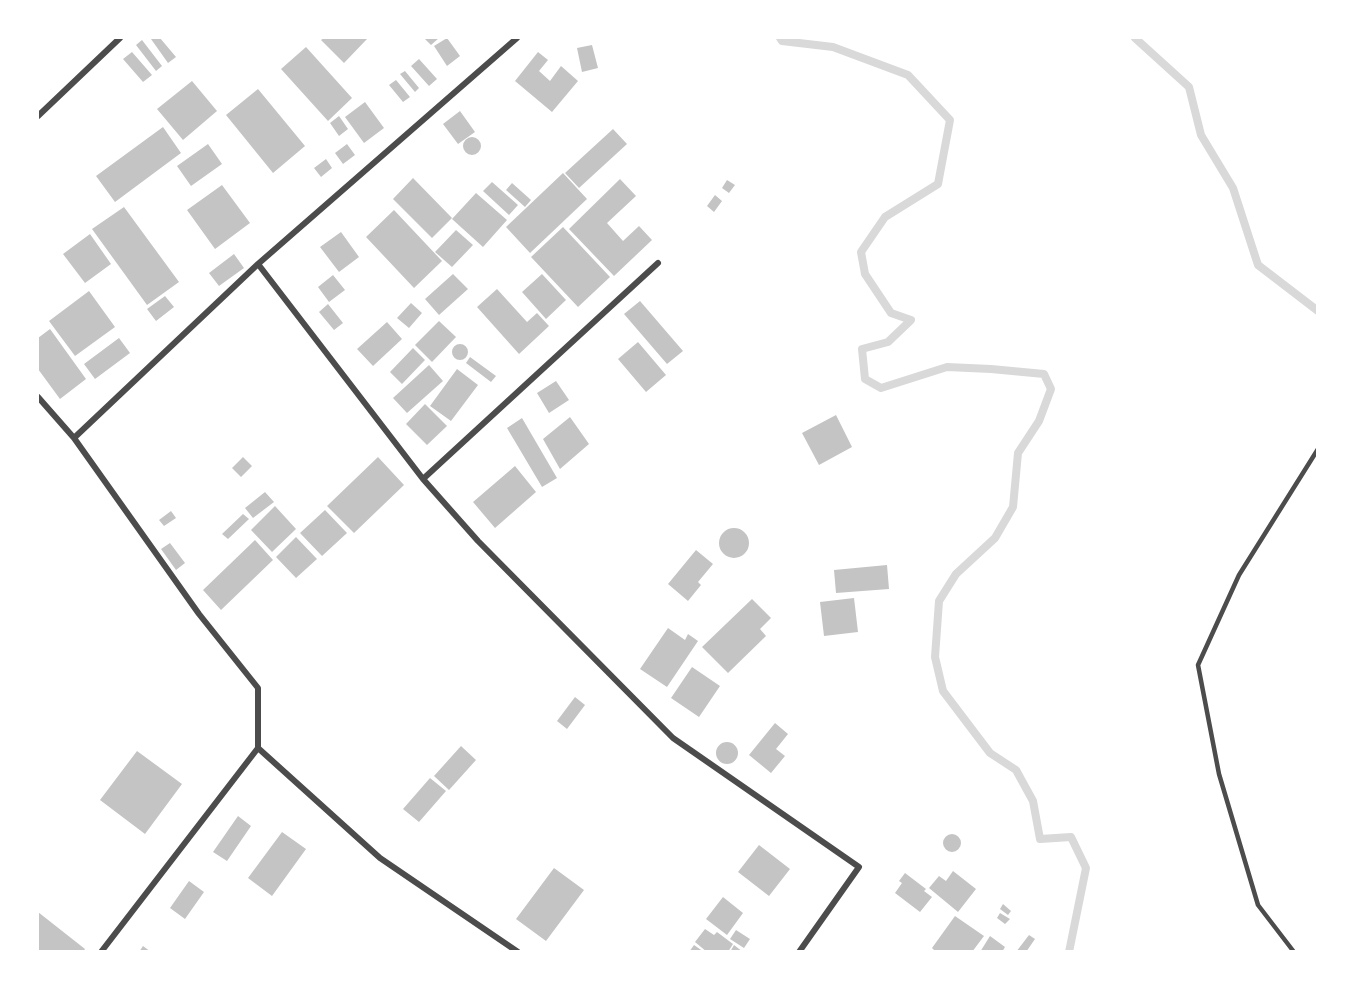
<!DOCTYPE html>
<html>
<head>
<meta charset="utf-8">
<style>
	body { margin:0 }
	#map { position:relative; width:1355px; height:989px; overflow:hidden; background:#fff; font-family:"Fira Sans",sans-serif }
	canvas { display:block }
	.frame { position:absolute; inset:0; border:39px solid #fff; pointer-events:none }
</style>
</head>
<body>
<div id="map">
<canvas width="1355" height="989"></canvas>
<div class="frame"></div>
</div>
<script>
const g = document.querySelector('canvas').getContext('2d');
g.lineJoin = 'round';
function poly(rows) {
  const path = new Path2D();
  for (const r of rows) {
    if (r.length === 3) {
      path.moveTo(r[0] + r[2], r[1]);
      path.arc(r[0], r[1], r[2], 0, 2 * Math.PI);
      continue;
    }
    path.moveTo(r[0], r[1]);
    for (let i = 2; i < r.length; i += 2) path.lineTo(r[i], r[i + 1]);
  }
  return path;
}
function trace(path, color, width, dash) {
  g.strokeStyle = color;
  g.lineWidth = width;
  g.lineCap = dash ? 'butt' : 'round';
  g.setLineDash(dash || []);
  g.stroke(path);
}
function fillPath(path, color) {
  g.fillStyle = color;
  g.fill(path, 'evenodd');
}
const stream = poly([
	[780,38,782,41,833,47,908,75,950,120,938,184,885,217,861,252,865,274,891,313,911,320,888,342,862,349,865,379,881,388,947,367,991,369,1044,374,1051,389,1039,421,1018,453,1013,507,995,538,956,574,939,601,935,657,943,691,990,753,1016,770,1033,801,1040,839,1071,837,1086,868,1069,952],
	[1135,38,1189,87,1201,135,1233,188,1258,265,1318,311]
]);
const building = poly([
	[153,38,160,38,176,57,168,63,151,39],
	[324,38,368,38,344,63,321,40],
	[424,38,439,38,431,45],
	[447,38,460,56,447,66,434,46],
	[142,40,162,66,156,71,136,45],
	[592,45,598,68,582,72,577,48],
	[306,47,352,98,328,121,281,69],
	[132,52,152,75,143,82,123,59],
	[538,52,548,60,539,71,550,81,561,66,578,81,552,112,515,81],
	[419,59,437,79,429,86,411,66],
	[405,71,419,88,415,92,400,74],
	[396,80,410,97,403,102,389,85],
	[192,81,217,111,183,140,157,109],
	[258,89,305,146,273,173,226,115],
	[365,102,384,128,364,143,345,117],
	[460,111,475,132,458,144,443,124],
	[339,116,348,129,339,136,330,123],
	[163,127,181,153,115,202,96,176],
	[613,129,627,144,579,188,565,173],
	[472,146,9],
	[208,144,222,164,191,186,177,166],
	[347,144,355,155,343,164,335,153],
	[326,159,332,168,321,177,314,168],
	[563,173,587,199,530,253,506,227],
	[413,178,452,218,432,238,393,199],
	[620,179,636,196,607,223,623,241,639,226,652,240,614,276,569,229],
	[727,180,735,185,729,193,722,188],
	[492,182,518,205,509,215,483,191],
	[512,183,531,200,525,207,506,190],
	[222,185,250,223,215,249,187,210],
	[476,193,507,220,483,247,452,219],
	[715,195,722,201,714,212,707,206],
	[124,207,179,282,147,305,92,229],
	[394,210,442,261,414,288,366,237],
	[563,227,610,277,578,307,531,257],
	[456,230,473,245,452,267,435,252],
	[341,232,359,257,339,272,320,247],
	[90,234,111,264,85,283,63,254],
	[234,254,244,268,219,286,209,273],
	[453,274,468,289,439,315,425,299],
	[542,274,566,300,546,319,522,292],
	[333,275,345,290,329,302,318,287],
	[497,289,527,322,537,313,549,326,519,354,477,307],
	[89,291,115,327,75,356,49,321],
	[165,296,174,307,156,321,147,309],
	[640,301,683,351,667,364,624,314],
	[411,303,422,313,409,328,397,318],
	[328,304,343,323,334,330,319,312],
	[439,321,456,337,432,362,415,345],
	[387,322,402,339,373,366,357,349],
	[50,329,86,379,60,399,38,369,38,338],
	[119,338,130,353,95,379,84,364],
	[638,342,666,375,646,392,618,359],
	[460,352,8],
	[413,348,425,360,402,384,390,372],
	[470,357,496,376,491,382,466,363],
	[429,365,443,381,407,413,393,398],
	[457,369,478,385,451,421,430,406],
	[556,381,569,400,549,413,537,393],
	[425,404,447,426,427,445,406,424],
	[836,415,852,447,819,465,802,433],
	[570,417,589,444,560,469,543,439],
	[522,418,557,478,542,487,507,428],
	[243,457,252,466,241,477,232,468],
	[378,457,404,485,354,533,327,506],
	[515,466,536,492,495,528,473,502],
	[265,492,274,502,253,518,245,508],
	[275,506,296,529,272,552,251,530],
	[325,510,347,533,322,556,300,533],
	[171,511,176,518,164,526,159,520],
	[243,514,249,519,228,539,222,534],
	[734,543,15],
	[296,537,317,559,296,578,276,557],
	[255,540,273,560,221,610,203,590],
	[170,543,185,563,176,570,161,549],
	[696,550,713,564,698,582,701,585,688,601,668,584],
	[887,565,889,589,836,593,834,570],
	[854,598,858,632,824,636,820,602],
	[752,599,771,618,760,629,766,636,728,673,702,647],
	[668,628,685,640,688,634,698,641,667,687,640,669],
	[692,667,720,686,699,717,671,698],
	[575,697,585,705,567,729,557,721],
	[775,723,788,734,776,749,785,756,771,773,749,755],
	[727,753,11],
	[461,746,476,760,449,790,434,776],
	[137,751,182,784,145,834,100,800],
	[430,778,446,791,419,822,403,809],
	[238,816,251,826,227,861,213,852],
	[282,832,306,849,272,896,248,878],
	[952,843,9],
	[759,845,790,869,769,896,738,872],
	[554,868,584,890,546,941,516,919],
	[953,871,976,889,958,912,929,888,939,876,946,881],
	[905,873,926,889,924,891,932,897,920,912,895,893,902,883,899,881],
	[189,881,204,892,185,919,170,908],
	[723,897,743,913,727,935,706,919],
	[1003,904,1011,911,1008,915,1000,909],
	[38,912,85,949,83,952,38,952],
	[1000,913,1010,919,1005,924,997,918],
	[955,916,984,936,972,952,936,952,932,948],
	[705,929,714,935,717,932,733,944,728,952,707,952,695,942],
	[736,930,750,939,744,948,730,939],
	[1029,935,1035,939,1026,952,1016,952],
	[990,936,1005,947,1002,952,980,952],
	[694,945,704,952,689,952],
	[734,945,743,952,730,952],
	[143,946,151,952,139,952]
]);
const service = poly([
	[1294,952,1258,905,1219,774,1198,665,1239,575,1318,449]
]);
const minor = poly([
	[38,116,120,38],
	[258,264,423,479,478,541,673,738,859,867,799,952],
	[38,397,74,438,199,614,258,688,258,748,101,952],
	[74,438,258,264,517,38],
	[423,479,658,263],
	[258,748,380,858,518,952]
]);
trace(stream, '#d9d9d9', 8);
fillPath(building, '#c4c4c4');
trace(service, '#4c4c4c', 4.5);
trace(minor, '#4c4c4c', 6);
</script>
</body>
</html>
